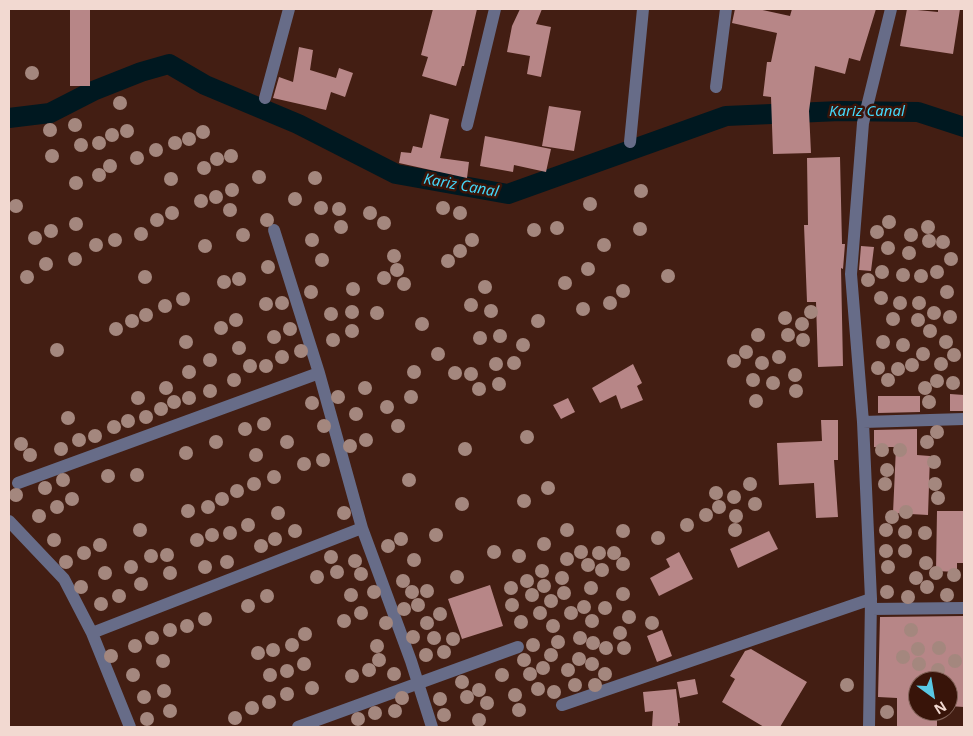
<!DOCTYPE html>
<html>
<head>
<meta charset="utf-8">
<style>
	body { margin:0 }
	#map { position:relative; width:973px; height:736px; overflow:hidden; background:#431e13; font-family:"Noto Sans",sans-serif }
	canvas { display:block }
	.frame { position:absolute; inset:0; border:10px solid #f2d9d1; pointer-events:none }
	.north { position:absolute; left:908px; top:671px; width:50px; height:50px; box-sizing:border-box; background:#381409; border:1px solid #826359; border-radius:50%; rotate:148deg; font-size:14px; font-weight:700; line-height:20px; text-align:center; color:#f2d9d1 }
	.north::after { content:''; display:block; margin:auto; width:18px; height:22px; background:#59c8e4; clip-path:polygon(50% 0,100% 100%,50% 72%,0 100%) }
</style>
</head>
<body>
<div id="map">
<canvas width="973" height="736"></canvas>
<div class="frame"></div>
<div class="north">N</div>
</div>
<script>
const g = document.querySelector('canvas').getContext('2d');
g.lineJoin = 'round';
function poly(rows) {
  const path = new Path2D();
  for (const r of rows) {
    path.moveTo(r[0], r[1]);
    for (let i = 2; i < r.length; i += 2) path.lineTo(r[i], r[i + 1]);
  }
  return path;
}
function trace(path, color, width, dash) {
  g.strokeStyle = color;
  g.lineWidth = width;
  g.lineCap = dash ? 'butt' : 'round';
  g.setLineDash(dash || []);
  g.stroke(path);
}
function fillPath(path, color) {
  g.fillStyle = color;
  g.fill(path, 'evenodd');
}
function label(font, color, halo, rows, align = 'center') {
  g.font = font + ' "Noto Sans",sans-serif';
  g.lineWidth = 5;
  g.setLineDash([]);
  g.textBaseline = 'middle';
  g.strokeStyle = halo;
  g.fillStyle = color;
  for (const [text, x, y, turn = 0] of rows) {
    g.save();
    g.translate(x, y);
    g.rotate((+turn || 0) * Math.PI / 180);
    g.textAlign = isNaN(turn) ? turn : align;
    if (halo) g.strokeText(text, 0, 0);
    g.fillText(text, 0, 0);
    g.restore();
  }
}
const canal = poly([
	[9,118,50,113,93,91,141,72,169,64,205,85,298,124,396,174,508,194,726,116,840,111,918,112,964,127]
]);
const building = poly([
	[70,9,90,9,90,86,70,86],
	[433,9,477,9,464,66,462,66,456,86,422,76,428,57,421,55],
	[520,9,542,9,536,24,551,27,541,77,527,74,530,56,507,52,512,26],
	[735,9,758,9,790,16,792,9,876,9,860,61,849,58,845,74,815,66,809,111,811,153,773,154,771,97,763,96,767,62,771,62,777,33,732,23],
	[907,9,938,12,938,9,960,9,953,54,900,46],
	[299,47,313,50,310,70,336,78,339,68,353,73,345,97,331,92,326,110,273,98,279,77,293,82],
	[549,106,581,111,574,151,542,146],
	[430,114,449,119,440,158,469,162,467,178,399,163,401,152,411,153,413,146,422,148],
	[485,136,551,149,546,172,514,165,513,172,480,166],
	[840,157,842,244,845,244,843,269,841,268,843,366,818,367,816,302,807,302,804,225,808,225,807,158],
	[861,246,874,247,871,271,859,270],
	[633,364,642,383,637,386,643,400,621,409,616,395,600,403,592,388],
	[950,394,964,395,964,411,950,411],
	[878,396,920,396,920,412,878,413],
	[568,398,575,412,561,419,553,405],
	[821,420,838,420,838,460,834,460,838,517,816,518,814,483,779,485,777,443,822,441],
	[917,429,917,455,930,456,928,515,893,513,896,447,874,447,874,430],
	[937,511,964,511,964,563,957,563,957,572,936,571],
	[769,531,778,549,738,568,730,549],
	[679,552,693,579,659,596,650,578,670,567,666,559],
	[490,585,503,626,462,639,448,599],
	[964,616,964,707,948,706,948,681,918,681,918,712,937,713,937,727,897,727,897,698,878,697,880,617],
	[662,630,672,656,657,662,647,636],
	[751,649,807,682,780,727,764,727,722,702,735,679,730,676,745,651],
	[695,679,698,694,680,698,677,682],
	[676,689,680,723,678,723,678,727,652,727,653,711,645,712,643,692]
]);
const minor = poly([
	[716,87,726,9],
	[265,98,289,9],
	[467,125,495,9],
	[630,142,643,9],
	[274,230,319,373,362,528,411,661,432,727],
	[863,422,964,419],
	[18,483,319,373],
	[9,521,64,579,92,633,130,727],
	[871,609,964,608],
	[92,633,362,528],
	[562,705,871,599],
	[298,727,518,647],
	[869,727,871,599,863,422,851,274,863,123,891,9]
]);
const trees = [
	[32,73],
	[120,103],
	[75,125],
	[50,130],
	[127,131],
	[203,132],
	[112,135],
	[189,139],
	[99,143],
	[175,143],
	[81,145],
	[156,150],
	[52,156],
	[231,156],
	[137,158],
	[217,159],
	[110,166],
	[204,168],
	[99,175],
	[259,177],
	[315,178],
	[171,179],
	[76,183],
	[232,190],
	[641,191],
	[216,197],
	[295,199],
	[201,201],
	[590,204],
	[16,206],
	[321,208],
	[443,208],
	[339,209],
	[230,210],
	[172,213],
	[370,213],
	[460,213],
	[157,220],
	[267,220],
	[889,222],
	[384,223],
	[76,224],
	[341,227],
	[928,227],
	[557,228],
	[640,229],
	[534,230],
	[51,231],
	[877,232],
	[141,234],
	[243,235],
	[911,235],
	[35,238],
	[115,240],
	[312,240],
	[472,240],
	[929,241],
	[943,242],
	[96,245],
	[604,245],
	[205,246],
	[888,248],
	[460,251],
	[909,253],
	[394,256],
	[75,259],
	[951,259],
	[322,260],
	[448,261],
	[46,264],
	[268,267],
	[588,269],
	[397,270],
	[882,272],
	[937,272],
	[903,275],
	[668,276],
	[921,276],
	[27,277],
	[145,277],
	[384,278],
	[239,279],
	[868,280],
	[224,282],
	[565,283],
	[404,284],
	[485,287],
	[353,289],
	[623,291],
	[311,292],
	[947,292],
	[881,298],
	[183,299],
	[282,303],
	[610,303],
	[900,303],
	[919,303],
	[266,304],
	[471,305],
	[165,306],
	[583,309],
	[491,311],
	[352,312],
	[811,312],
	[377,313],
	[934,313],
	[331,314],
	[146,315],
	[950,317],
	[785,318],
	[893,319],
	[236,320],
	[918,320],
	[132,321],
	[538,321],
	[422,324],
	[802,324],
	[221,328],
	[116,329],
	[290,329],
	[352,331],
	[930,331],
	[758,335],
	[788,335],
	[500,336],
	[274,337],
	[480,338],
	[333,340],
	[803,340],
	[186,342],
	[883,342],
	[946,342],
	[523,345],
	[903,345],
	[239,348],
	[57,350],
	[301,351],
	[746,352],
	[438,354],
	[923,354],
	[954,355],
	[282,357],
	[779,357],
	[210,360],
	[734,361],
	[514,363],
	[762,363],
	[496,364],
	[941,364],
	[912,365],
	[250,366],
	[266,366],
	[878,368],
	[898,369],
	[189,372],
	[414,372],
	[455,373],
	[471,374],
	[795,375],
	[234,380],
	[753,380],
	[888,380],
	[937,381],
	[773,383],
	[953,383],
	[499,384],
	[166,388],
	[365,388],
	[925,388],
	[479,389],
	[210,391],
	[796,391],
	[338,397],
	[411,397],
	[138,398],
	[189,398],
	[756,401],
	[174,402],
	[929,402],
	[312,403],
	[387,407],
	[161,409],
	[356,414],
	[146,417],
	[68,418],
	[128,421],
	[264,424],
	[324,426],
	[398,426],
	[114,427],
	[245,429],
	[937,432],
	[95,436],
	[527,437],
	[79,440],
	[366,440],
	[216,442],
	[287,442],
	[927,442],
	[21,444],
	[350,446],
	[61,449],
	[465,449],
	[882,450],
	[900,450],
	[186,453],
	[30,455],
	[256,455],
	[323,460],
	[934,462],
	[304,464],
	[887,470],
	[137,475],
	[108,476],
	[274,477],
	[63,480],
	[409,480],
	[254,484],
	[750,484],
	[885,484],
	[935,484],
	[45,488],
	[548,488],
	[237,491],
	[716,493],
	[16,495],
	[734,497],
	[938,498],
	[72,499],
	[222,499],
	[524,501],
	[462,504],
	[755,504],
	[57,507],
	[208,507],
	[719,507],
	[188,511],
	[906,512],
	[278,513],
	[344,513],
	[706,515],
	[39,516],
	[736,516],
	[892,517],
	[248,525],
	[687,525],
	[140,530],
	[567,530],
	[735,530],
	[886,530],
	[295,531],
	[623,531],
	[905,532],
	[230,533],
	[925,533],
	[212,535],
	[436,535],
	[658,538],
	[275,539],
	[401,539],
	[54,540],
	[197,540],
	[544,544],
	[100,545],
	[261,546],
	[388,546],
	[886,551],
	[905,551],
	[494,552],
	[581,552],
	[84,553],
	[599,553],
	[614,553],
	[167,555],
	[151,556],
	[519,556],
	[331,557],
	[567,559],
	[414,560],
	[355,561],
	[66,562],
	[227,562],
	[926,563],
	[623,564],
	[588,565],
	[131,567],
	[205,567],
	[888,567],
	[602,570],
	[542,571],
	[337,572],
	[105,573],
	[170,573],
	[936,573],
	[361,574],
	[954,575],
	[317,577],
	[457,577],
	[562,578],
	[916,578],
	[403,581],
	[527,581],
	[141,584],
	[544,586],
	[81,587],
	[927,587],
	[511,588],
	[591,588],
	[427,591],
	[374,592],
	[412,592],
	[887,592],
	[564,593],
	[623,594],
	[351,595],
	[532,595],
	[947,595],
	[119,596],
	[267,596],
	[908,597],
	[551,601],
	[101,604],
	[418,605],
	[512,605],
	[248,606],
	[584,607],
	[605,608],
	[404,609],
	[361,613],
	[540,613],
	[571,613],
	[440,614],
	[629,617],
	[205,619],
	[344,621],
	[592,621],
	[521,622],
	[386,623],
	[427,623],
	[652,623],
	[187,626],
	[553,626],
	[170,630],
	[911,630],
	[620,633],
	[305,634],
	[413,637],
	[152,638],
	[434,638],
	[580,638],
	[453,639],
	[558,642],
	[593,643],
	[292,645],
	[533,645],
	[135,646],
	[377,646],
	[606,648],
	[624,648],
	[939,648],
	[918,649],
	[273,650],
	[444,652],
	[258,653],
	[426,655],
	[551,655],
	[111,656],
	[903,657],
	[579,659],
	[379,660],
	[524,660],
	[163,661],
	[955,661],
	[304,664],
	[592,664],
	[919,664],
	[543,668],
	[369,670],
	[568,670],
	[938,670],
	[287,671],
	[394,674],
	[530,674],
	[605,674],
	[133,675],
	[270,675],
	[502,675],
	[352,676],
	[462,682],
	[575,685],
	[595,685],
	[847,685],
	[312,688],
	[538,689],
	[479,690],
	[164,691],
	[554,692],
	[287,694],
	[515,695],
	[144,697],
	[467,697],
	[402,698],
	[440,699],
	[269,702],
	[487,703],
	[252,708],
	[519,710],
	[170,711],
	[395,711],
	[887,712],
	[375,713],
	[444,715],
	[235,718],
	[147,719],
	[358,719],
	[479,720]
];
const waterNames = [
	["Kariz Canal",867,112],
	["Kariz Canal",461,186,10]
];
trace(canal, '#001820', 20);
fillPath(building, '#b78687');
trace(minor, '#676c88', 12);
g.fillStyle = '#a4877e';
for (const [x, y] of trees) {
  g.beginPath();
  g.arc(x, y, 7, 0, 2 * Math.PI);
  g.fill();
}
label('italic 15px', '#44d7f9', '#381409', waterNames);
</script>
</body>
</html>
